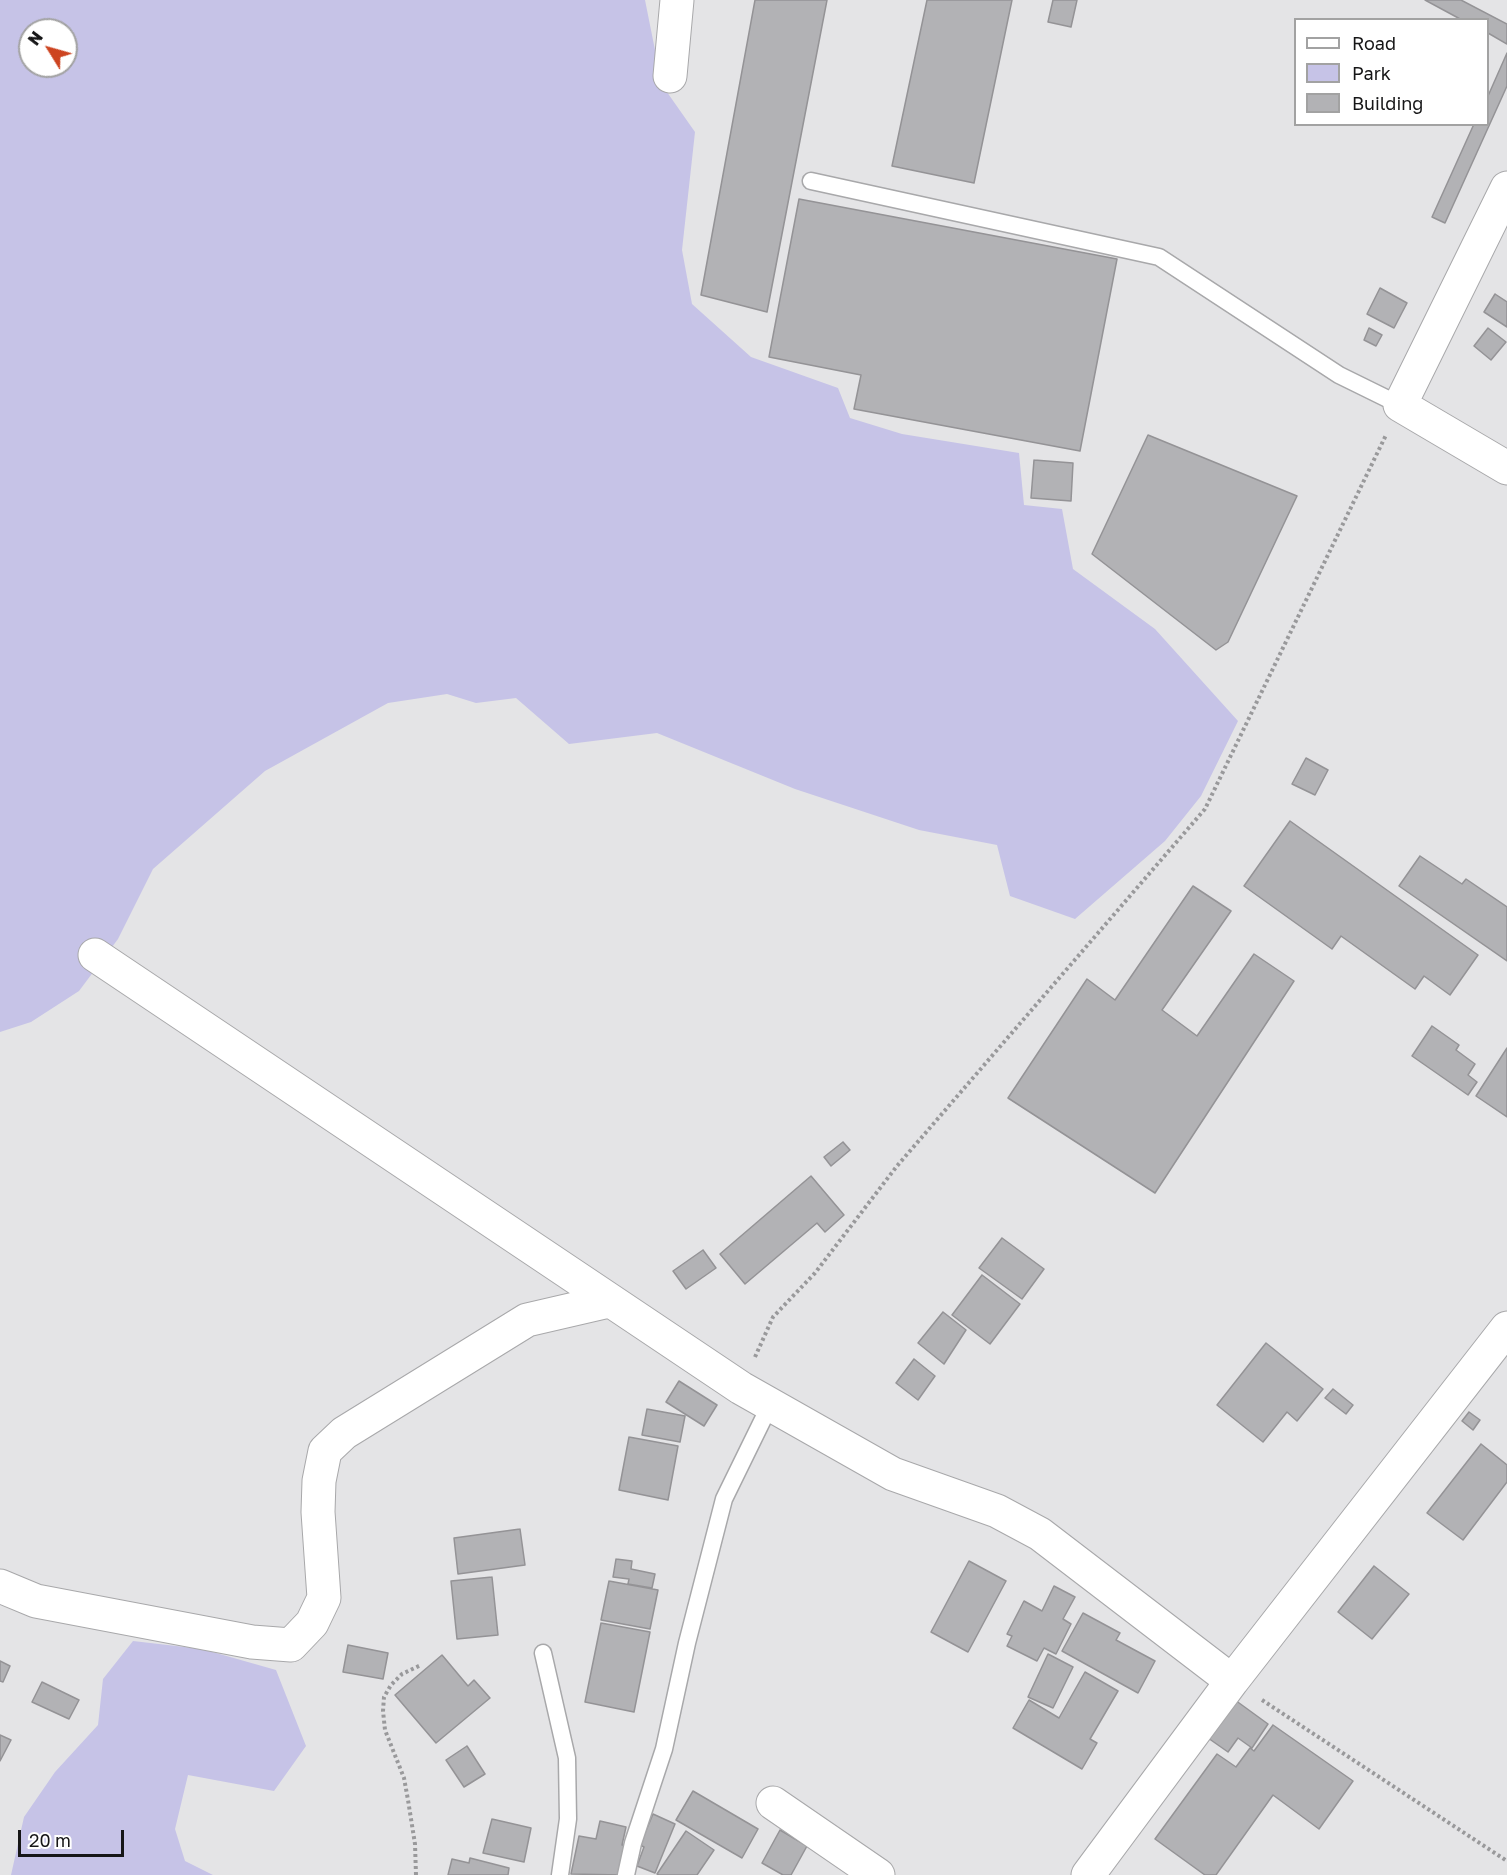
<!DOCTYPE html>
<html>
<head>
<meta charset="utf-8">
<style>
	body { margin:0 }
	#map { position:relative; width:1507px; height:1875px; overflow:hidden; background:#e4e4e6; font-family:"Golos Text",sans-serif }
	canvas { display:block }
	.legend { position:absolute; left:1294px; top:18px; width:195px; height:108px; box-sizing:border-box; background:#fff; border:2px solid #a2a2a2; margin:0; padding:8px 10px; list-style:none; font-size:18px; color:#161617 }
	.legend li { display:flex; align-items:center; gap:12px; height:30px }
	.legend b { width:30px; border:2px solid #a2a2a2 }
	.north { position:absolute; left:18px; top:18px; width:60px; height:60px; box-sizing:border-box; background:#fff; border:2px solid #a2a2a2; border-radius:50%; rotate:307deg; font-size:16px; font-weight:700; line-height:24px; text-align:center; color:#161617 }
	.north::after { content:''; display:block; margin:auto; width:21px; height:27px; background:#cd4420; clip-path:polygon(50% 0,100% 100%,50% 72%,0 100%) }
	.scale { position:absolute; left:18px; top:1830px; width:106px; height:27px; box-sizing:border-box; border:3px solid #161617; border-top:0; padding-left:8px; font-size:18px; line-height:21px; white-space:nowrap; color:#161617; -webkit-text-stroke:4px #fff; paint-order:stroke }
</style>
</head>
<body>
<div id="map">
<canvas width="1507" height="1875"></canvas>
<ul class="legend">
<li><b style="height:8px;background:#fff"></b>Road</li>
<li><b style="height:16px;background:#c6c3e7"></b>Park</li>
<li><b style="height:16px;background:#b2b2b5"></b>Building</li>
</ul>
<div class="north">N</div>
<div class="scale">20 m</div>
</div>
<script>
const g = document.querySelector('canvas').getContext('2d');
g.lineJoin = 'round';
function fillPath(path, color) {
  g.fillStyle = color;
  g.fill(path, 'evenodd');
}
function poly(rows) {
  const path = new Path2D();
  for (const r of rows) {
    path.moveTo(r[0], r[1]);
    for (let i = 2; i < r.length; i += 2) path.lineTo(r[i], r[i + 1]);
  }
  return path;
}
function trace(path, color, width, dash) {
  g.strokeStyle = color;
  g.lineWidth = width;
  g.lineCap = dash ? 'butt' : 'round';
  g.setLineDash(dash || []);
  g.stroke(path);
}
const green = poly([
	[0,0,645,0,662,85,695,132,682,250,692,304,751,357,838,388,850,418,902,434,1019,453,1024,505,1062,509,1073,569,1155,629,1238,721,1201,796,1165,841,1075,919,1010,896,997,845,919,830,795,789,657,733,569,744,516,698,476,703,447,694,388,703,265,771,153,869,118,939,79,991,31,1022,0,1032],
	[30,30,66,30,66,66,30,66],
	[133,1641,202,1649,276,1670,306,1746,274,1791,188,1775,175,1829,185,1861,213,1875,11,1875,24,1817,55,1772,98,1725,103,1679]
]);
const building = poly([
	[755,0,827,0,767,312,701,295,755,0],
	[927,0,1012,0,974,183,892,166,927,0],
	[1053,0,1077,0,1071,27,1048,22,1053,0],
	[1425,0,1461,0,1507,24,1507,44,1488,33,1488,20,1462,20,1425,0],
	[1507,53,1507,86,1445,223,1432,217,1474,124,1488,124,1488,96,1507,53],
	[799,199,1117,259,1080,451,854,409,861,375,769,357,799,199],
	[1380,288,1407,303,1394,328,1367,314,1380,288],
	[1495,294,1507,302,1507,327,1484,312,1495,294],
	[1369,328,1382,335,1376,346,1364,340,1369,328],
	[1488,328,1506,342,1491,360,1474,346,1488,328],
	[1148,435,1297,496,1228,642,1216,650,1092,554,1148,435],
	[1034,460,1073,463,1071,501,1031,498,1034,460],
	[1306,758,1328,770,1315,795,1292,784,1306,758],
	[1290,821,1478,955,1450,995,1424,976,1415,989,1341,936,1332,949,1244,886,1290,821],
	[1420,856,1462,884,1466,879,1507,907,1507,961,1399,886,1420,856],
	[1193,886,1231,911,1162,1010,1197,1036,1254,954,1294,981,1155,1193,1008,1098,1087,979,1115,1000,1193,886],
	[1432,1026,1459,1045,1456,1050,1475,1064,1468,1075,1477,1082,1468,1095,1412,1056,1432,1026],
	[1507,1048,1507,1117,1476,1096,1507,1048],
	[843,1142,850,1150,831,1166,824,1157,843,1142],
	[811,1176,844,1215,825,1232,817,1223,745,1284,720,1254,811,1176],
	[1002,1238,1044,1269,1022,1299,979,1268,1002,1238],
	[703,1250,716,1268,686,1289,673,1271,703,1250],
	[982,1275,1020,1304,990,1344,952,1315,982,1275],
	[943,1312,966,1330,944,1364,918,1343,943,1312],
	[1266,1343,1323,1389,1297,1421,1287,1412,1263,1442,1217,1405,1266,1343],
	[914,1359,935,1376,918,1400,896,1383,914,1359],
	[679,1381,717,1405,704,1426,666,1402,679,1381],
	[1333,1389,1353,1405,1346,1414,1325,1398,1333,1389],
	[647,1409,685,1416,680,1442,642,1435,647,1409],
	[1469,1412,1480,1420,1473,1430,1462,1421,1469,1412],
	[629,1437,678,1446,668,1500,619,1490,629,1437],
	[1481,1444,1507,1465,1507,1482,1463,1540,1427,1513,1481,1444],
	[520,1529,525,1565,458,1574,454,1538,520,1529],
	[616,1559,632,1561,631,1569,655,1574,652,1588,628,1584,629,1579,613,1577,616,1559],
	[969,1561,1006,1581,968,1652,931,1632,969,1561],
	[1374,1566,1409,1594,1372,1639,1338,1612,1374,1566],
	[492,1577,498,1635,457,1639,451,1581,492,1577],
	[609,1581,658,1590,650,1629,601,1620,609,1581],
	[1054,1586,1075,1597,1063,1619,1071,1624,1056,1654,1044,1648,1037,1661,1007,1646,1012,1636,1007,1634,1024,1601,1042,1611,1054,1586],
	[1083,1613,1120,1633,1116,1640,1155,1661,1138,1693,1062,1651,1083,1613],
	[601,1623,650,1632,634,1712,585,1702,601,1623],
	[348,1645,388,1653,383,1679,343,1672,348,1645],
	[1048,1654,1073,1667,1053,1708,1028,1697,1048,1654],
	[442,1655,468,1686,474,1680,490,1698,436,1743,395,1695,442,1655],
	[0,1661,10,1666,3,1682,0,1681,0,1661],
	[1085,1672,1118,1691,1090,1739,1097,1743,1082,1769,1013,1728,1029,1700,1059,1718,1085,1672],
	[42,1682,79,1700,69,1719,32,1702,42,1682],
	[1235,1700,1268,1724,1252,1748,1238,1738,1228,1752,1208,1738,1235,1700],
	[1273,1725,1353,1781,1319,1829,1273,1795,1216,1875,1205,1875,1155,1839,1217,1754,1236,1767,1250,1748,1254,1751,1273,1725],
	[0,1735,11,1740,0,1761,0,1735],
	[467,1746,485,1774,464,1787,446,1760,467,1746],
	[693,1791,758,1829,742,1858,676,1820,693,1791],
	[653,1814,675,1824,655,1873,637,1866,644,1847,640,1845,653,1814],
	[492,1819,531,1828,524,1862,483,1853,492,1819],
	[600,1821,626,1827,622,1845,627,1846,621,1875,571,1874,579,1836,596,1839,600,1821],
	[780,1830,807,1846,791,1875,783,1875,762,1863,780,1830],
	[686,1831,714,1850,697,1875,659,1875,657,1874,686,1831],
	[470,1858,509,1868,508,1875,448,1875,452,1859,469,1863,470,1858]
]);
const path = poly([
	[755,1357,773,1317,815,1273,897,1166,1205,809,1386,435],
	[1262,1700,1507,1861],
	[416,1875,415,1844,408,1800,404,1778,385,1730,383,1711,384,1697,391,1685,402,1674,421,1665]
]);
const service = poly([
	[811,181,1159,257,1339,375,1400,405],
	[543,1653,567,1758,568,1819,560,1875],
	[626,1875,633,1843,664,1749,687,1643,724,1499,770,1405]
]);
const minor = poly([
	[670,76,677,0],
	[1507,188,1400,405,1507,468],
	[95,955,741,1388,893,1474,997,1511,1040,1534,1232,1681],
	[0,1586,36,1601,252,1642,291,1645,312,1623,324,1598,318,1512,319,1481,325,1451,344,1433,527,1320,609,1301],
	[773,1803,878,1875],
	[1088,1875,1232,1681,1507,1328]
]);
fillPath(green, '#c6c3e7');
fillPath(building, '#b2b2b5');
trace(building, '#949396', 1.5);
trace(service, '#a8a8aa', 19);
trace(minor, '#a8a8aa', 35);
trace(path, '#99999b', 4, [3, 3]);
trace(service, '#fff', 16);
trace(minor, '#fff', 33);
</script>
</body>
</html>
